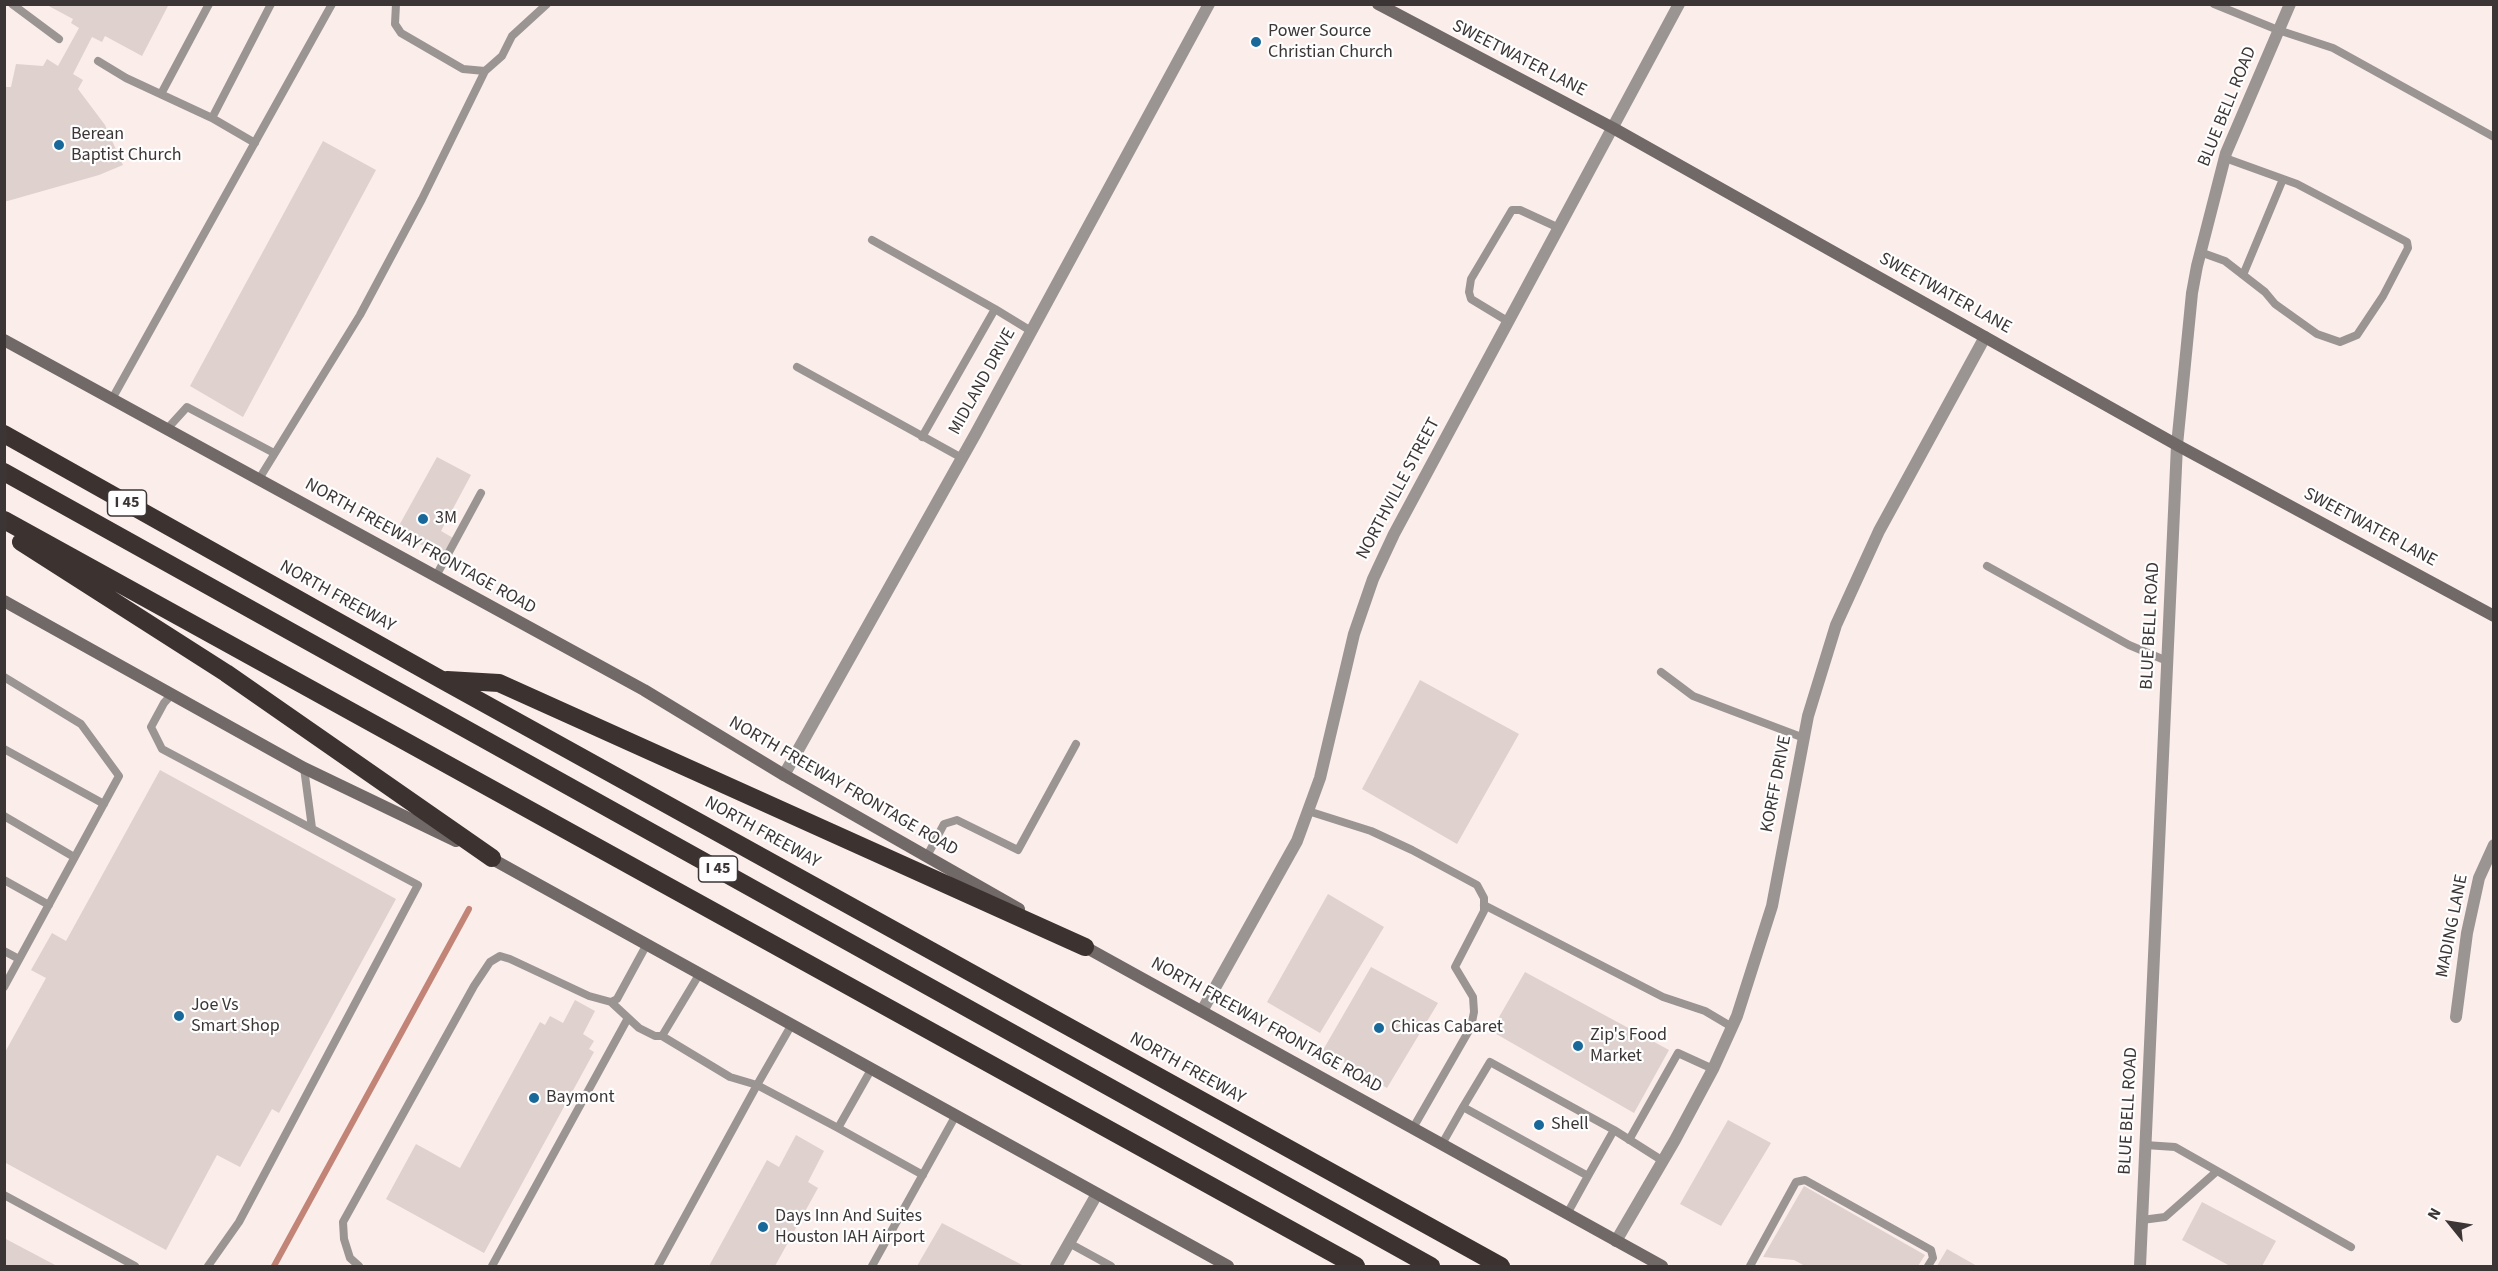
<!DOCTYPE html>
<html>
<head>
<meta charset="utf-8">
<style>
	body { margin:0 }
	#map { position:relative; width:2498px; height:1271px; overflow:hidden; background:#fbedea; font-family:"Source Sans 3",sans-serif }
	canvas { display:block }
	.frame { position:absolute; inset:0; border:6px solid #3b3635; pointer-events:none }
	.north { position:absolute; left:2420px; top:1193px; width:60px; height:60px; -webkit-text-stroke:4px #fefefe; paint-order:stroke; rotate:300deg; font-size:16px; font-weight:700; line-height:24px; text-align:center; color:#3b3635 }
	.north::after { content:''; display:block; margin:auto; width:21px; height:27px; background:#3b3635; clip-path:polygon(50% 0,100% 100%,50% 72%,0 100%) }
</style>
</head>
<body>
<div id="map">
<canvas width="2498" height="1271"></canvas>
<div class="frame"></div>
<div class="north">N</div>
</div>
<script>
const g = document.querySelector('canvas').getContext('2d');
g.lineJoin = 'round';
function poly(rows) {
  const path = new Path2D();
  for (const r of rows) {
    path.moveTo(r[0], r[1]);
    for (let i = 2; i < r.length; i += 2) path.lineTo(r[i], r[i + 1]);
  }
  return path;
}
function trace(path, color, width, dash) {
  g.strokeStyle = color;
  g.lineWidth = width;
  g.lineCap = dash ? 'butt' : 'round';
  g.setLineDash(dash || []);
  g.stroke(path);
}
function fillPath(path, color) {
  g.fillStyle = color;
  g.fill(path, 'evenodd');
}
function label(font, color, halo, rows, align = 'center') {
  g.font = font + ' "Source Sans 3",sans-serif';
  g.lineWidth = 4.5;
  g.setLineDash([]);
  g.textBaseline = 'middle';
  g.strokeStyle = halo;
  g.fillStyle = color;
  for (const [text, x, y, turn = 0] of rows) {
    g.save();
    g.translate(x, y);
    g.rotate((+turn || 0) * Math.PI / 180);
    g.textAlign = isNaN(turn) ? turn : align;
    if (halo) g.strokeText(text, 0, 0);
    g.fillText(text, 0, 0);
    g.restore();
  }
}
const stream = poly([
	[274,1266,469,909]
]);
const building = poly([
	[45,4,169,4,142,56,105,36,102,42,92,37,73,74,83,80,78,89,105,125,123,165,99,175,4,202,4,87,11,87,16,64,43,66,47,59,58,66,79,28,71,23,73,19],
	[323,141,376,170,243,417,190,386],
	[437,457,471,475,441,531,455,539,445,558,396,531],
	[1420,680,1519,734,1457,844,1362,789],
	[160,770,396,899,279,1113,272,1109,240,1167,217,1155,166,1250,4,1162,4,1054,46,978,31,970,52,933,66,941],
	[1328,894,1384,927,1320,1033,1267,1002],
	[1371,967,1438,1003,1387,1088,1323,1050],
	[1525,972,1669,1050,1634,1113,1491,1031],
	[575,1000,595,1011,583,1034,594,1041,589,1049,594,1052,484,1253,386,1199,416,1144,460,1168,540,1022,545,1025,550,1016,563,1023],
	[1728,1120,1771,1143,1721,1226,1680,1204],
	[796,1135,824,1151,808,1182,818,1188,775,1266,709,1266,767,1160,779,1167],
	[1804,1186,1925,1255,1918,1266,1805,1266,1794,1260,1763,1257],
	[2202,1202,2276,1241,2262,1266,2230,1266,2182,1240],
	[942,1223,1024,1266,917,1266],
	[4,1238,57,1266,4,1266],
	[1947,1249,1977,1266,1937,1266]
]);
const lane = poly([
	[12,4,59,39],
	[396,4,395,24,401,33,463,69,485,71,502,56,512,36,547,4],
	[2214,4,2278,30,2333,48,2494,137],
	[98,61,126,78,212,118,255,143],
	[161,94,209,4],
	[212,118,271,4],
	[872,240,995,309],
	[2200,252,2225,261,2265,292,2275,304,2317,334,2340,342,2357,335,2383,296,2408,248,2407,242,2297,184,2225,158],
	[2243,275,2283,179],
	[1509,322,1471,299,1469,292,1471,279,1512,210,1520,210,1559,228],
	[797,367,962,458],
	[112,399,332,4],
	[167,429,187,407,274,453],
	[922,437,995,309,1031,331],
	[259,479,360,315,422,199,485,71],
	[1987,566,2129,645,2167,661],
	[436,576,481,493],
	[1661,672,1693,696,1804,738],
	[4,677,81,724,119,776,4,987],
	[172,694,164,703,151,727,162,749,418,885,239,1222,208,1266],
	[4,749,104,804],
	[304,768,312,828],
	[1308,811,1371,831,1412,850,1477,885,1484,898,1484,911,1455,967,1473,997,1474,1012,1471,1027,1413,1128],
	[4,816,74,857],
	[927,856,944,824,957,820,1018,850,1076,744],
	[4,880,49,905],
	[1484,905,1663,997,1705,1011,1732,1027],
	[4,951,19,959],
	[611,1002,639,1028,655,1036,662,1036,700,973],
	[792,1024,757,1085,838,1128,872,1068],
	[1463,1107,1490,1062,1614,1130,1588,1176],
	[838,1128,923,1175],
	[1614,1130,1663,1161],
	[1629,1140,1678,1053,1713,1069],
	[1442,1144,1463,1107,1588,1176,1567,1214],
	[2145,1145,2175,1147,2351,1247],
	[4,1195,135,1266],
	[2142,1220,2165,1217,2216,1172],
	[1069,1243,1111,1266],
	[359,1266,350,1258,344,1239,343,1222,474,986,490,962,500,956,510,959,589,996,611,1002,617,999,647,944],
	[492,1266,628,1018],
	[658,1266,757,1085,730,1077,662,1036],
	[872,1266,956,1115],
	[1750,1266,1796,1182,1805,1180,1931,1250,1933,1258,1928,1266]
]);
const street = poly([
	[784,775,976,433,1209,4],
	[1202,1011,1297,841,1320,778,1354,634,1373,579,1394,534,1679,4],
	[2456,1017,2467,933,2479,878,2494,845],
	[1616,1241,1675,1140,1713,1069,1737,1016,1772,906,1808,716,1836,625,1879,531,1985,337],
	[1056,1266,1097,1194],
	[2140,1266,2177,445,2192,293,2197,266,2226,153,2290,4]
]);
const secondary = poly([
	[1378,4,1613,128,2177,445,2494,616],
	[4,340,644,690,784,775,1019,909],
	[4,601,304,768,456,841],
	[485,855,1228,1266],
	[1078,943,1662,1266]
]);
const highway = poly([
	[4,434,442,680,1501,1266],
	[4,472,1431,1266],
	[4,520,1356,1266],
	[21,542,226,673,492,858],
	[447,680,499,683,1085,947]
]);
const markers = [
	[1256,42,6,"#18689a"],
	[59,145,6,"#18689a"],
	[423,519,6,"#18689a"],
	[179,1016,6,"#18689a"],
	[1379,1028,6,"#18689a"],
	[1578,1046,6,"#18689a"],
	[534,1098,6,"#18689a"],
	[1539,1125,6,"#18689a"],
	[763,1227,6,"#18689a"]
];
const shields = [
	[127,503,39],
	[718,869,39]
];
const shieldNames = [
	["I 45",127,503],
	["I 45",718,869]
];
const poiNames = [
	["Power Source",1268,32],
	["Christian Church",1268,53],
	["Berean",71,135],
	["Baptist Church",71,156],
	["3M",435,519],
	["Joe Vs",191,1006],
	["Smart Shop",191,1027],
	["Chicas Cabaret",1391,1028],
	["Zip's Food",1590,1036],
	["Market",1590,1057],
	["Baymont",546,1098],
	["Shell",1551,1125],
	["Days Inn And Suites",775,1217],
	["Houston IAH Airport",775,1238]
];
const streetNames = [
	["SWEETWATER LANE",1519,59,27],
	["BLUE BELL ROAD",2228,107,-68],
	["SWEETWATER LANE",1945,294,29],
	["MIDLAND DRIVE",983,382,-61],
	["NORTHVILLE STREET",1399,489,-62],
	["SWEETWATER LANE",2370,528,28],
	["NORTH FREEWAY FRONTAGE ROAD",420,547,29],
	["NORTH FREEWAY",337,597,29],
	["BLUE BELL ROAD",2151,626,-87],
	["KORFF DRIVE",1777,784,-79],
	["NORTH FREEWAY FRONTAGE ROAD",843,787,30],
	["NORTH FREEWAY",762,833,29],
	["MADING LANE",2453,926,-79],
	["NORTH FREEWAY FRONTAGE ROAD",1266,1026,29],
	["NORTH FREEWAY",1187,1069,29],
	["BLUE BELL ROAD",2129,1111,-87]
];
trace(stream, '#c28477', 6);
fillPath(building, '#ded1ce');
trace(lane, '#9a9593', 8);
trace(street, '#9a9593', 12);
trace(secondary, '#716967', 12);
trace(highway, '#3c3230', 18);
for (const [x, y, r, color] of markers) {
  const dot = new Path2D();
  dot.arc(x, y, r, 0, 2 * Math.PI);
  g.fillStyle = color;
  g.fill(dot);
  trace(dot, '#fefefe', 2);
}
for (const [x, y, w] of shields) {
  const box = new Path2D();
  box.roundRect(x - w / 2, y - 13, w, 26, 4.5);
  g.fillStyle = '#fefefe';
  g.fill(box);
  trace(box, '#3b3635', 1.5);
}
label('bold 16px', '#3b3635', null, shieldNames);
label('18px', '#3b3635', '#fefefe', poiNames, 'left');
label('18px', '#3b3635', '#fefefe', streetNames);
</script>
</body>
</html>
